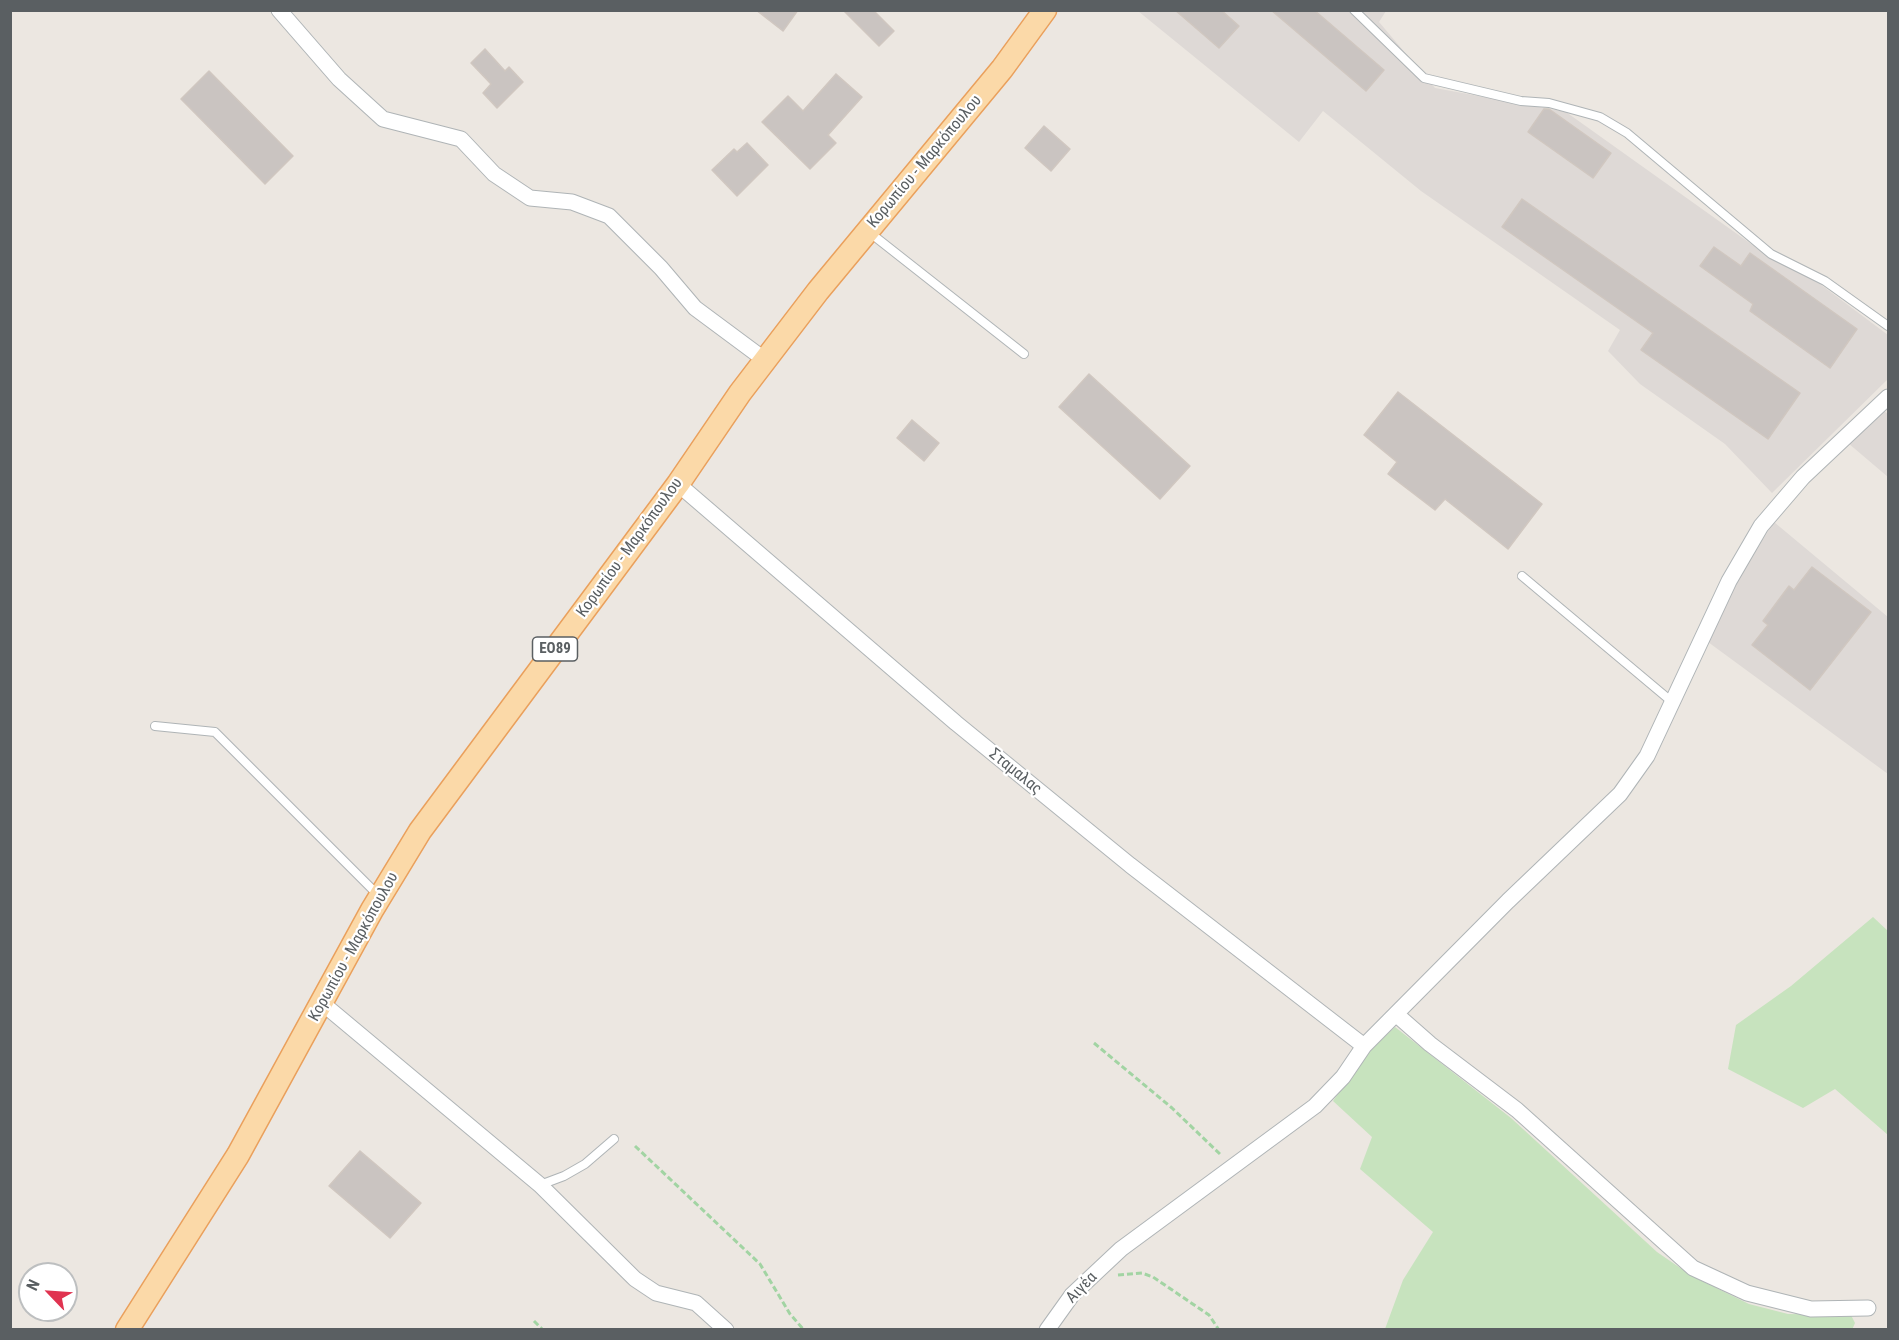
<!DOCTYPE html>
<html>
<head>
<meta charset="utf-8">
<style>
	body { margin:0 }
	#map { position:relative; width:1899px; height:1340px; overflow:hidden; background:#ece7e1; font-family:"Roboto Condensed",sans-serif }
	canvas { display:block }
	.frame { position:absolute; inset:0; border:12px solid #5a5f62; pointer-events:none }
	.north { position:absolute; left:18px; top:1262px; width:60px; height:60px; box-sizing:border-box; background:#fff; border:2px solid #bdbfc0; border-radius:50%; rotate:295deg; font-size:16px; font-weight:700; line-height:24px; text-align:center; color:#5a5f62 }
	.north::after { content:''; display:block; margin:auto; width:21px; height:27px; background:#e03350; clip-path:polygon(50% 0,100% 100%,50% 72%,0 100%) }
</style>
</head>
<body>
<div id="map">
<canvas width="1899" height="1340"></canvas>
<div class="frame"></div>
<div class="north">N</div>
</div>
<script>
const g = document.querySelector('canvas').getContext('2d');
g.lineJoin = 'round';
function fillPath(path, color) {
  g.fillStyle = color;
  g.fill(path, 'evenodd');
}
function poly(rows) {
  const path = new Path2D();
  for (const r of rows) {
    path.moveTo(r[0], r[1]);
    for (let i = 2; i < r.length; i += 2) path.lineTo(r[i], r[i + 1]);
  }
  return path;
}
function trace(path, color, width, dash) {
  g.strokeStyle = color;
  g.lineWidth = width;
  g.lineCap = dash ? 'butt' : 'round';
  g.setLineDash(dash || []);
  g.stroke(path);
}
function label(font, color, halo, rows, align = 'center') {
  g.font = font + ' "Roboto Condensed",sans-serif';
  g.lineWidth = 4.5;
  g.setLineDash([]);
  g.textBaseline = 'middle';
  g.strokeStyle = halo;
  g.fillStyle = color;
  for (const [text, x, y, turn = 0] of rows) {
    g.save();
    g.translate(x, y);
    g.rotate((+turn || 0) * Math.PI / 180);
    g.textAlign = isNaN(turn) ? turn : align;
    if (halo) g.strokeText(text, 0, 0);
    g.fillText(text, 0, 0);
    g.restore();
  }
}
const industrial = poly([
	[1138,11,1386,11,1379,22,1435,88,1566,112,1761,251,1820,284,1888,335,1888,379,1772,493,1725,444,1640,384,1608,351,1620,330,1421,191,1323,111,1299,142],
	[1884,411,1888,414,1888,477,1848,443],
	[1774,522,1888,617,1888,774,1708,642,1728,595]
]);
const green = poly([
	[1873,917,1888,931,1888,1135,1835,1089,1803,1108,1728,1069,1736,1025,1791,986],
	[1395,1027,1511,1118,1657,1252,1692,1276,1749,1304,1788,1314,1851,1315,1855,1323,1852,1330,1385,1329,1403,1280,1433,1232,1360,1169,1372,1137,1333,1101,1365,1055]
]);
const building = poly([
	[756,10,798,10,783,31,756,10],
	[843,10,873,10,894,31,879,46,843,10],
	[1175,10,1221,10,1239,26,1219,48,1175,10],
	[1271,10,1314,10,1384,70,1366,91,1271,10],
	[485,49,505,71,509,67,523,82,497,108,483,93,491,84,471,63,485,49],
	[209,71,293,156,265,184,181,99,209,71],
	[836,74,862,97,828,135,836,143,810,169,762,122,788,96,803,111,836,74],
	[1544,109,1549,109,1611,153,1593,178,1528,132,1544,109],
	[1044,126,1070,149,1051,171,1025,148,1044,126],
	[747,143,768,165,737,196,712,170,734,149,737,152,747,143],
	[1522,199,1800,393,1768,439,1641,350,1653,333,1502,227,1522,199],
	[1714,247,1741,266,1750,253,1857,329,1830,368,1750,311,1753,304,1700,266,1714,247],
	[1089,374,1190,466,1160,499,1059,407,1089,374],
	[1398,392,1542,504,1508,549,1445,499,1435,510,1388,474,1397,462,1364,435,1398,392],
	[912,420,939,443,924,461,897,438,912,420],
	[1812,567,1871,612,1810,690,1752,645,1768,625,1763,621,1789,586,1794,590,1812,567],
	[360,1151,421,1203,390,1238,329,1186,360,1151]
]);
const path = poly([
	[1094,1043,1172,1108,1222,1156],
	[635,1146,760,1264,790,1314,804,1330],
	[1118,1275,1142,1273,1153,1277,1209,1315,1219,1330],
	[534,1321,543,1330]
]);
const lane = poly([
	[1354,10,1424,78,1521,101,1549,103,1600,117,1627,133,1771,254,1825,281,1888,326],
	[869,232,1024,354],
	[1522,576,1671,701],
	[155,726,215,732,379,896],
	[540,1185,564,1176,585,1164,614,1139]
]);
const street = poly([
	[279,10,339,79,383,119,461,139,494,174,530,198,572,202,609,216,661,268,695,308,765,360],
	[678,484,956,723,1130,865,1364,1046],
	[322,1003,540,1185,635,1279,656,1293,696,1303,726,1330],
	[1397,1015,1430,1044,1517,1110,1693,1268,1747,1293,1811,1309,1868,1308],
	[1047,1330,1072,1295,1121,1249,1315,1106,1343,1077,1364,1046,1508,901,1620,794,1647,756,1729,581,1761,526,1803,477,1888,397]
]);
const primary = poly([
	[127,1330,238,1155,372,910,420,831,678,484,740,393,818,291,1002,69,1045,10]
]);
const shields = [
	[555,649,45]
];
const shieldNames = [
	["ΕΟ89",555,649]
];
const streetNames = [
	["Κορωπίου - Μαρκόπουλου",925,162,-50],
	["Κορωπίου - Μαρκόπουλου",630,548,-54],
	["Σταμαλας",1015,772,39],
	["Κορωπίου - Μαρκόπουλου",354,947,-61],
	["Αιγέα",1082,1288,-46]
];
fillPath(industrial, '#ded9d6');
fillPath(green, '#c7e3be');
fillPath(building, '#cac4c1');
trace(building, '#d0c7c0', 1.5);
trace(lane, '#afb4b6', 10);
trace(street, '#afb4b6', 17);
trace(primary, '#eaa05c', 25);
trace(path, '#a2d4a3', 3, [6, 3]);
trace(lane, '#fff', 8);
trace(street, '#fff', 15);
trace(primary, '#fbd9a8', 22);
for (const [x, y, w] of shields) {
  const box = new Path2D();
  box.roundRect(x - w / 2, y - 12, w, 24, 4.5);
  g.fillStyle = '#fff';
  g.fill(box);
  trace(box, '#5a5f62', 1.5);
}
label('bold 15px', '#5a5f62', null, shieldNames);
label('16px', '#5a5f62', '#fff', streetNames);
</script>
</body>
</html>
